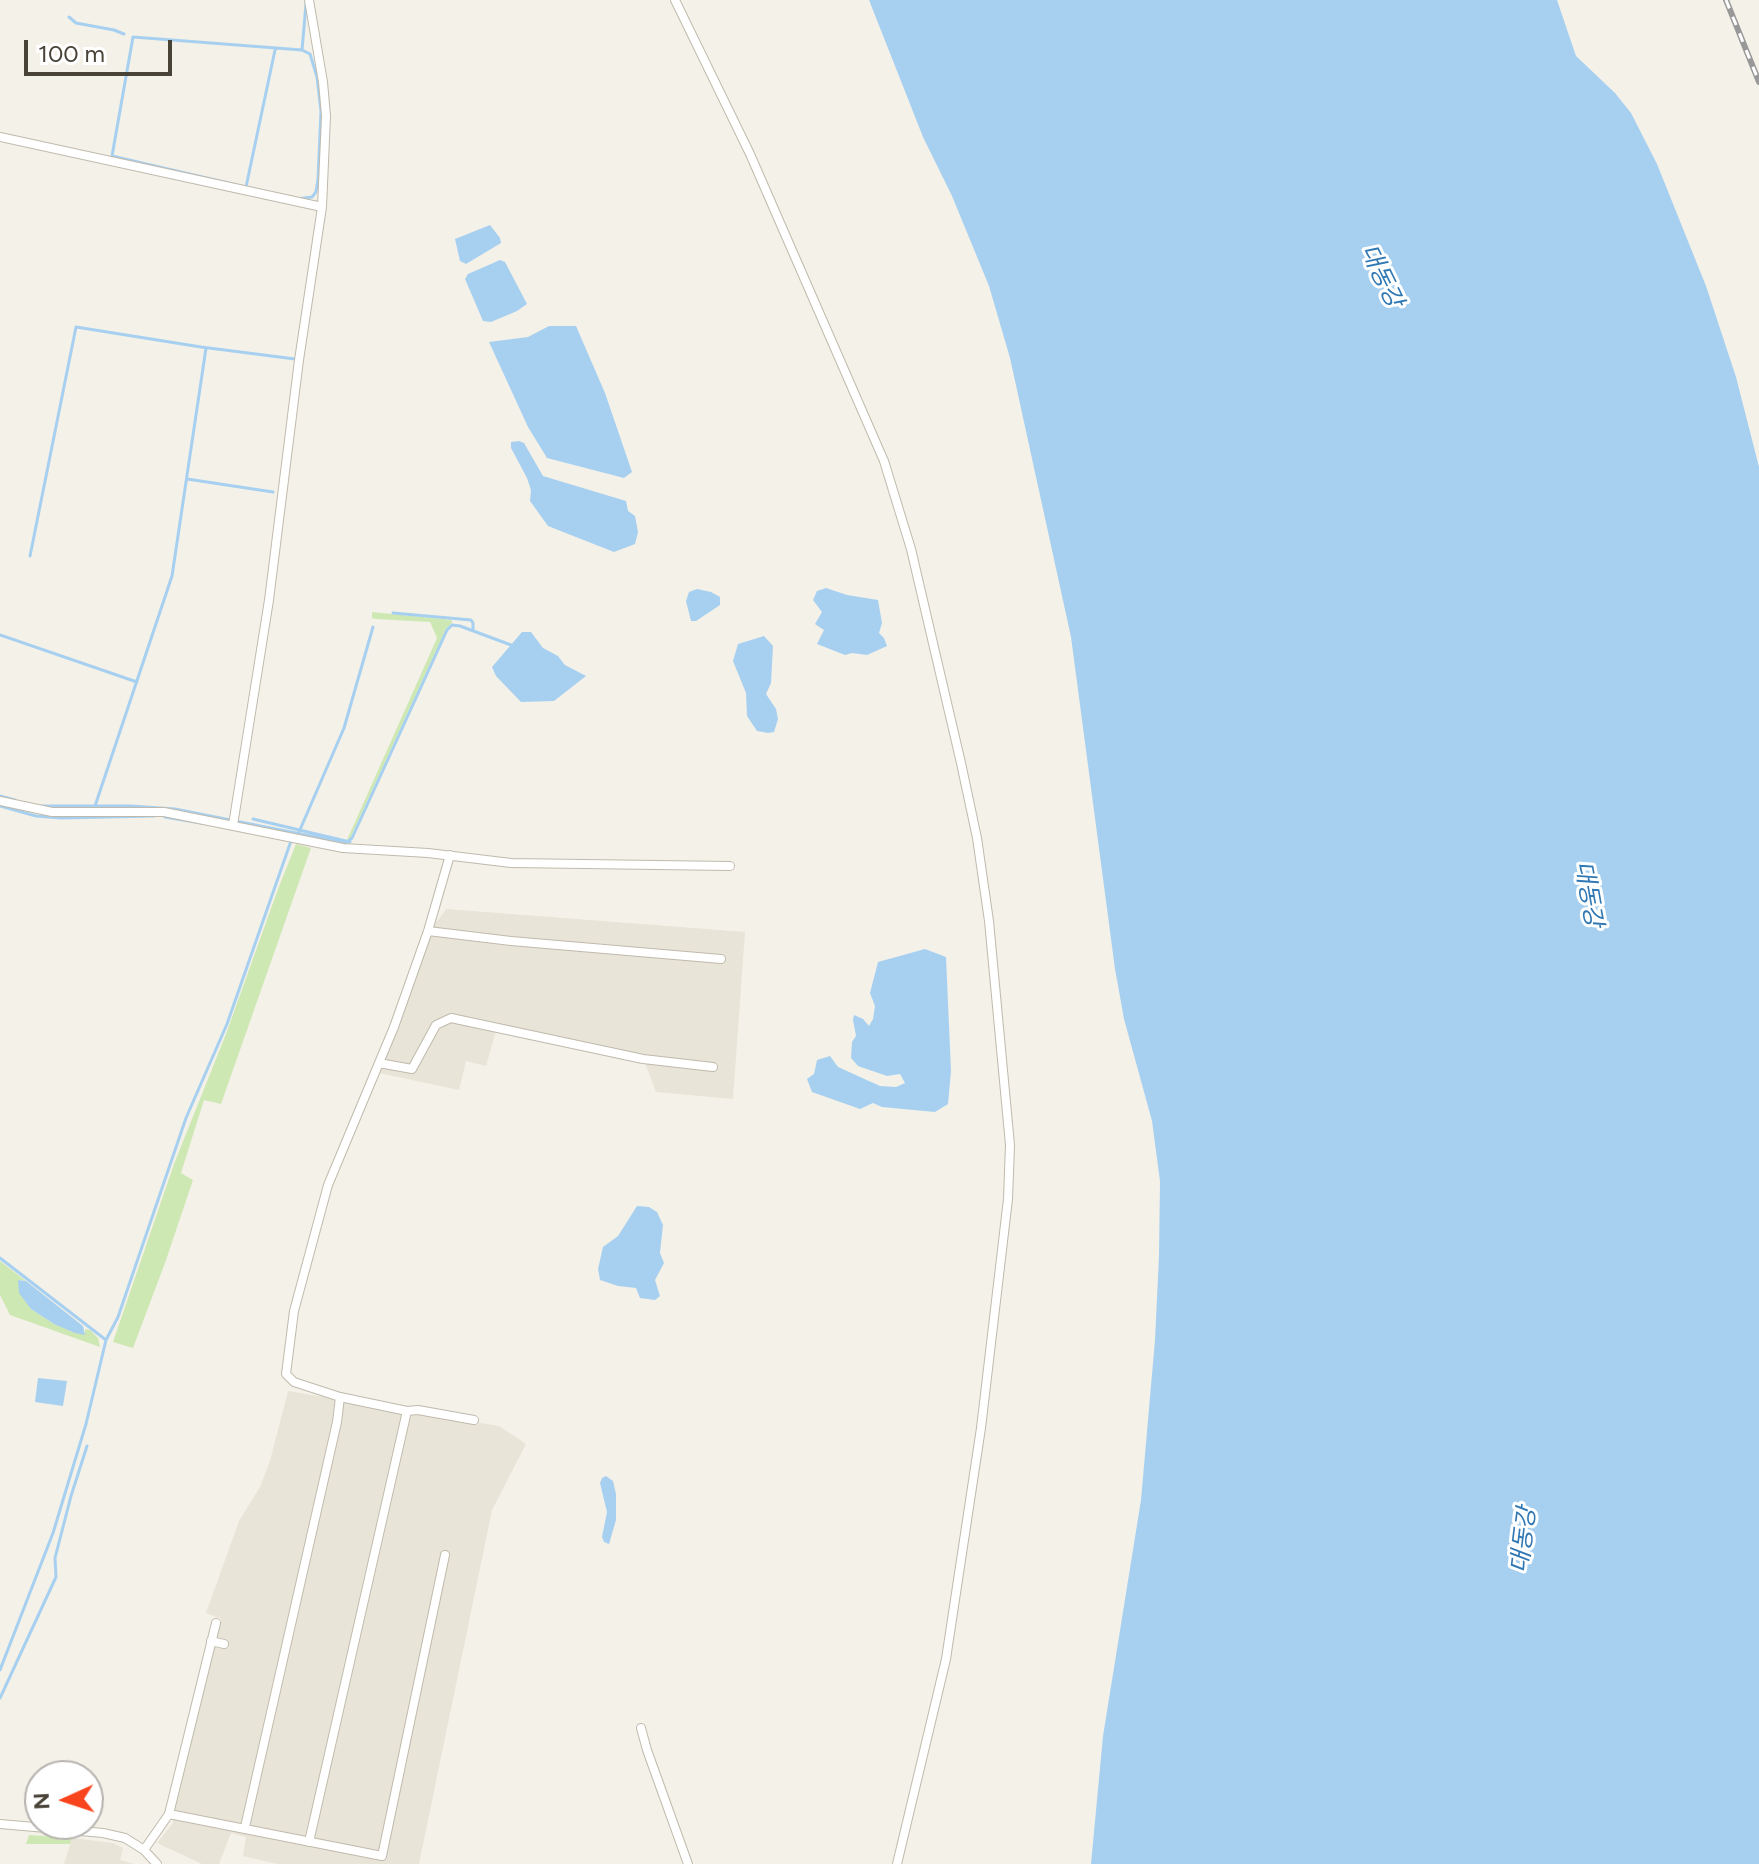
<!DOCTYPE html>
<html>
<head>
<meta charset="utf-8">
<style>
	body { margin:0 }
	#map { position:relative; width:1759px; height:1864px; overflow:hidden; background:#f4f1e9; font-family:Figtree,sans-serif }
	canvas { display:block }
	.north { position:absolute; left:24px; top:1760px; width:80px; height:80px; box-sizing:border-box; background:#fff; border:2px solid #b6b3af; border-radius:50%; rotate:267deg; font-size:22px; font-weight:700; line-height:32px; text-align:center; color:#484237 }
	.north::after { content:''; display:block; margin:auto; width:28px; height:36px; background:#f8451d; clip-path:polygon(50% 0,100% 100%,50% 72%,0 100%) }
	.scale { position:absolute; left:24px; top:40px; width:148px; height:36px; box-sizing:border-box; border:4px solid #484237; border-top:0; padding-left:10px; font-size:24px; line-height:28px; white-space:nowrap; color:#484237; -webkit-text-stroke:6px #fff; paint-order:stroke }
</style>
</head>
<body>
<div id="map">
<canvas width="1759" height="1864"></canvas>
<div class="north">N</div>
<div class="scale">100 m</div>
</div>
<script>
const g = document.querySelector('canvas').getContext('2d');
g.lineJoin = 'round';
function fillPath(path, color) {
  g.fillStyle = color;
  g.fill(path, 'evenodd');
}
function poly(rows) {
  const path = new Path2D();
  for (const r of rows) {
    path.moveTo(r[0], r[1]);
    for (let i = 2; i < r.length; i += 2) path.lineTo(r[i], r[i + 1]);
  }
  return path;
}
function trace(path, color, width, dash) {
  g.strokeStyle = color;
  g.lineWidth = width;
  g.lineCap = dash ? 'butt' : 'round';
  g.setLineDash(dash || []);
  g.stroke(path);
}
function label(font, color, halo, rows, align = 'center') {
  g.font = font + ' Figtree,"Noto Sans KR",sans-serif';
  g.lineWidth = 6;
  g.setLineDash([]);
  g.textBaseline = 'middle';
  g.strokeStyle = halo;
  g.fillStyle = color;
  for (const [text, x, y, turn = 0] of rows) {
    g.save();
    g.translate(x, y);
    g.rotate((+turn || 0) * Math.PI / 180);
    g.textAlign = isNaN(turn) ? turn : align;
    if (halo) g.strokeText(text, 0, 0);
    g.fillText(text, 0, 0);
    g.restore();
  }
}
const residential = poly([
	[446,909,745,932,733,1099,656,1092,645,1063,496,1031,486,1066,466,1061,459,1090,379,1073,428,934],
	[288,1391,499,1426,526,1444,492,1510,419,1864,278,1864,243,1856,246,1837,231,1833,219,1864,202,1864,157,1843,173,1823,173,1804,221,1619,206,1613,239,1521,260,1487,270,1461],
	[72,1838,113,1843,123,1848,120,1860,134,1864,64,1864]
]);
const green = poly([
	[372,612,452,620,452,623,446,629,349,841,347,840,437,638,430,622,376,619,372,618],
	[296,844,311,848,221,1104,204,1100,181,1173,193,1180,165,1263,133,1348,113,1342,174,1164,226,1034,278,889],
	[0,1261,26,1281,19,1280,31,1309,54,1324,85,1333,85,1329,90,1330,98,1338,100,1347,10,1315,0,1295],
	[29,1835,72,1838,70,1844,26,1844]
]);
const water = poly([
	[869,0,1557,0,1576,56,1615,93,1631,113,1657,164,1706,286,1736,377,1759,467,1759,1864,1091,1864,1103,1736,1141,1500,1155,1340,1159,1256,1160,1181,1152,1121,1124,1019,1115,969,1071,637,1010,358,989,286,952,196,923,137],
	[490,225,500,238,501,243,466,264,460,261,455,239],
	[500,260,505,262,527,304,517,311,491,322,483,321,465,279,468,274],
	[549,326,576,326,605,393,632,472,624,478,547,458,528,427,489,342,528,337],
	[519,441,524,443,543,476,626,501,628,511,635,516,638,532,635,544,614,552,548,526,530,501,531,490,527,478,511,448,511,442],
	[826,588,847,595,878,600,882,623,879,633,884,638,887,646,867,655,852,653,845,655,817,644,824,630,815,624,822,612,813,600,817,591],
	[697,589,711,592,720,597,720,605,696,621,691,621,686,601,689,592],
	[522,632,531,632,543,648,558,656,565,665,586,676,554,701,521,702,496,676,492,667],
	[764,636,773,646,771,683,766,694,776,709,778,719,774,732,768,733,757,731,747,716,746,693,733,661,738,644],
	[925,949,946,957,951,1071,948,1104,935,1112,882,1107,873,1103,860,1109,812,1092,807,1079,814,1074,817,1060,830,1056,838,1067,880,1086,896,1087,905,1083,900,1074,887,1076,858,1066,851,1058,852,1042,856,1036,853,1020,854,1015,863,1019,869,1026,873,1019,875,1006,870,993,878,962],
	[637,1206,649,1207,657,1212,663,1225,660,1253,664,1263,655,1280,660,1296,655,1300,640,1298,636,1288,618,1286,600,1280,598,1269,603,1247,618,1236],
	[18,1280,26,1281,83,1326,85,1335,75,1333,54,1324,31,1309,19,1293],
	[38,1378,67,1381,63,1406,35,1402],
	[606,1476,613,1481,616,1494,616,1520,609,1544,604,1542,602,1537,607,1512,600,1483,602,1478]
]);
const stream = poly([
	[69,17,76,23,114,30,124,34],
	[133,37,302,50,310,54,317,77,321,111,318,179,316,192,312,197,297,199,112,156,133,37],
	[302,50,306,4],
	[246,187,275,50],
	[187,479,273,492],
	[30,556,76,327,201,347,295,359],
	[393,613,471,620,473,623,473,630],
	[0,635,137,682],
	[0,796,15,800],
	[0,806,36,816,61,818,154,816],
	[41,806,131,806,175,809,346,843,352,838,447,630,452,625,460,626,511,645],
	[95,806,172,576,206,348],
	[165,817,201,823],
	[253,819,350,842],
	[299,832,344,728,373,627],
	[0,1258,106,1340,86,1424,53,1533,0,1670],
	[106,1340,118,1317,186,1118,227,1024,291,841],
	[0,1698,56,1577,55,1558,71,1496,87,1446]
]);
const street = poly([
	[675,0,750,154,884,461,911,549,961,763,977,838,989,921,1010,1145,1008,1199,981,1428,946,1659,897,1864],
	[0,137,322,207],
	[0,801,52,812,164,812,343,848,428,853,511,863,730,866],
	[233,825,269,600,299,360,322,207,326,116,323,82,309,0],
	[450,855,428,931,394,1027,328,1185,294,1311,286,1374,294,1382,340,1397,407,1411,418,1410,474,1420],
	[428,931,511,941,721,959],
	[379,1063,412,1069,436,1025,451,1018,643,1059,713,1067],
	[211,1641,224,1644],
	[641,1728,647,1750,688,1864],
	[169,1814,216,1623],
	[0,1824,103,1833,125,1838,144,1850,157,1864],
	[245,1827,337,1422,340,1397],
	[309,1842,407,1411],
	[144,1850,169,1814,382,1856,445,1555]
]);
const rail = poly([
	[1726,0,1759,82]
]);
const waterNames = [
	["대동강",1381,276,64],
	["대동강",1588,894,80],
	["대동강",1524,1540,-83]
];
fillPath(residential, '#e8e4d7');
fillPath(green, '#cee8b3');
fillPath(water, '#a7d0f0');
trace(stream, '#a7d0f0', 3);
trace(street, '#c0baac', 10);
trace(street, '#fff', 8);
trace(rail, '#989898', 6);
trace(rail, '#fff', 3, [9]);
label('italic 24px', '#3078b4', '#fff', waterNames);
</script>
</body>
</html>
